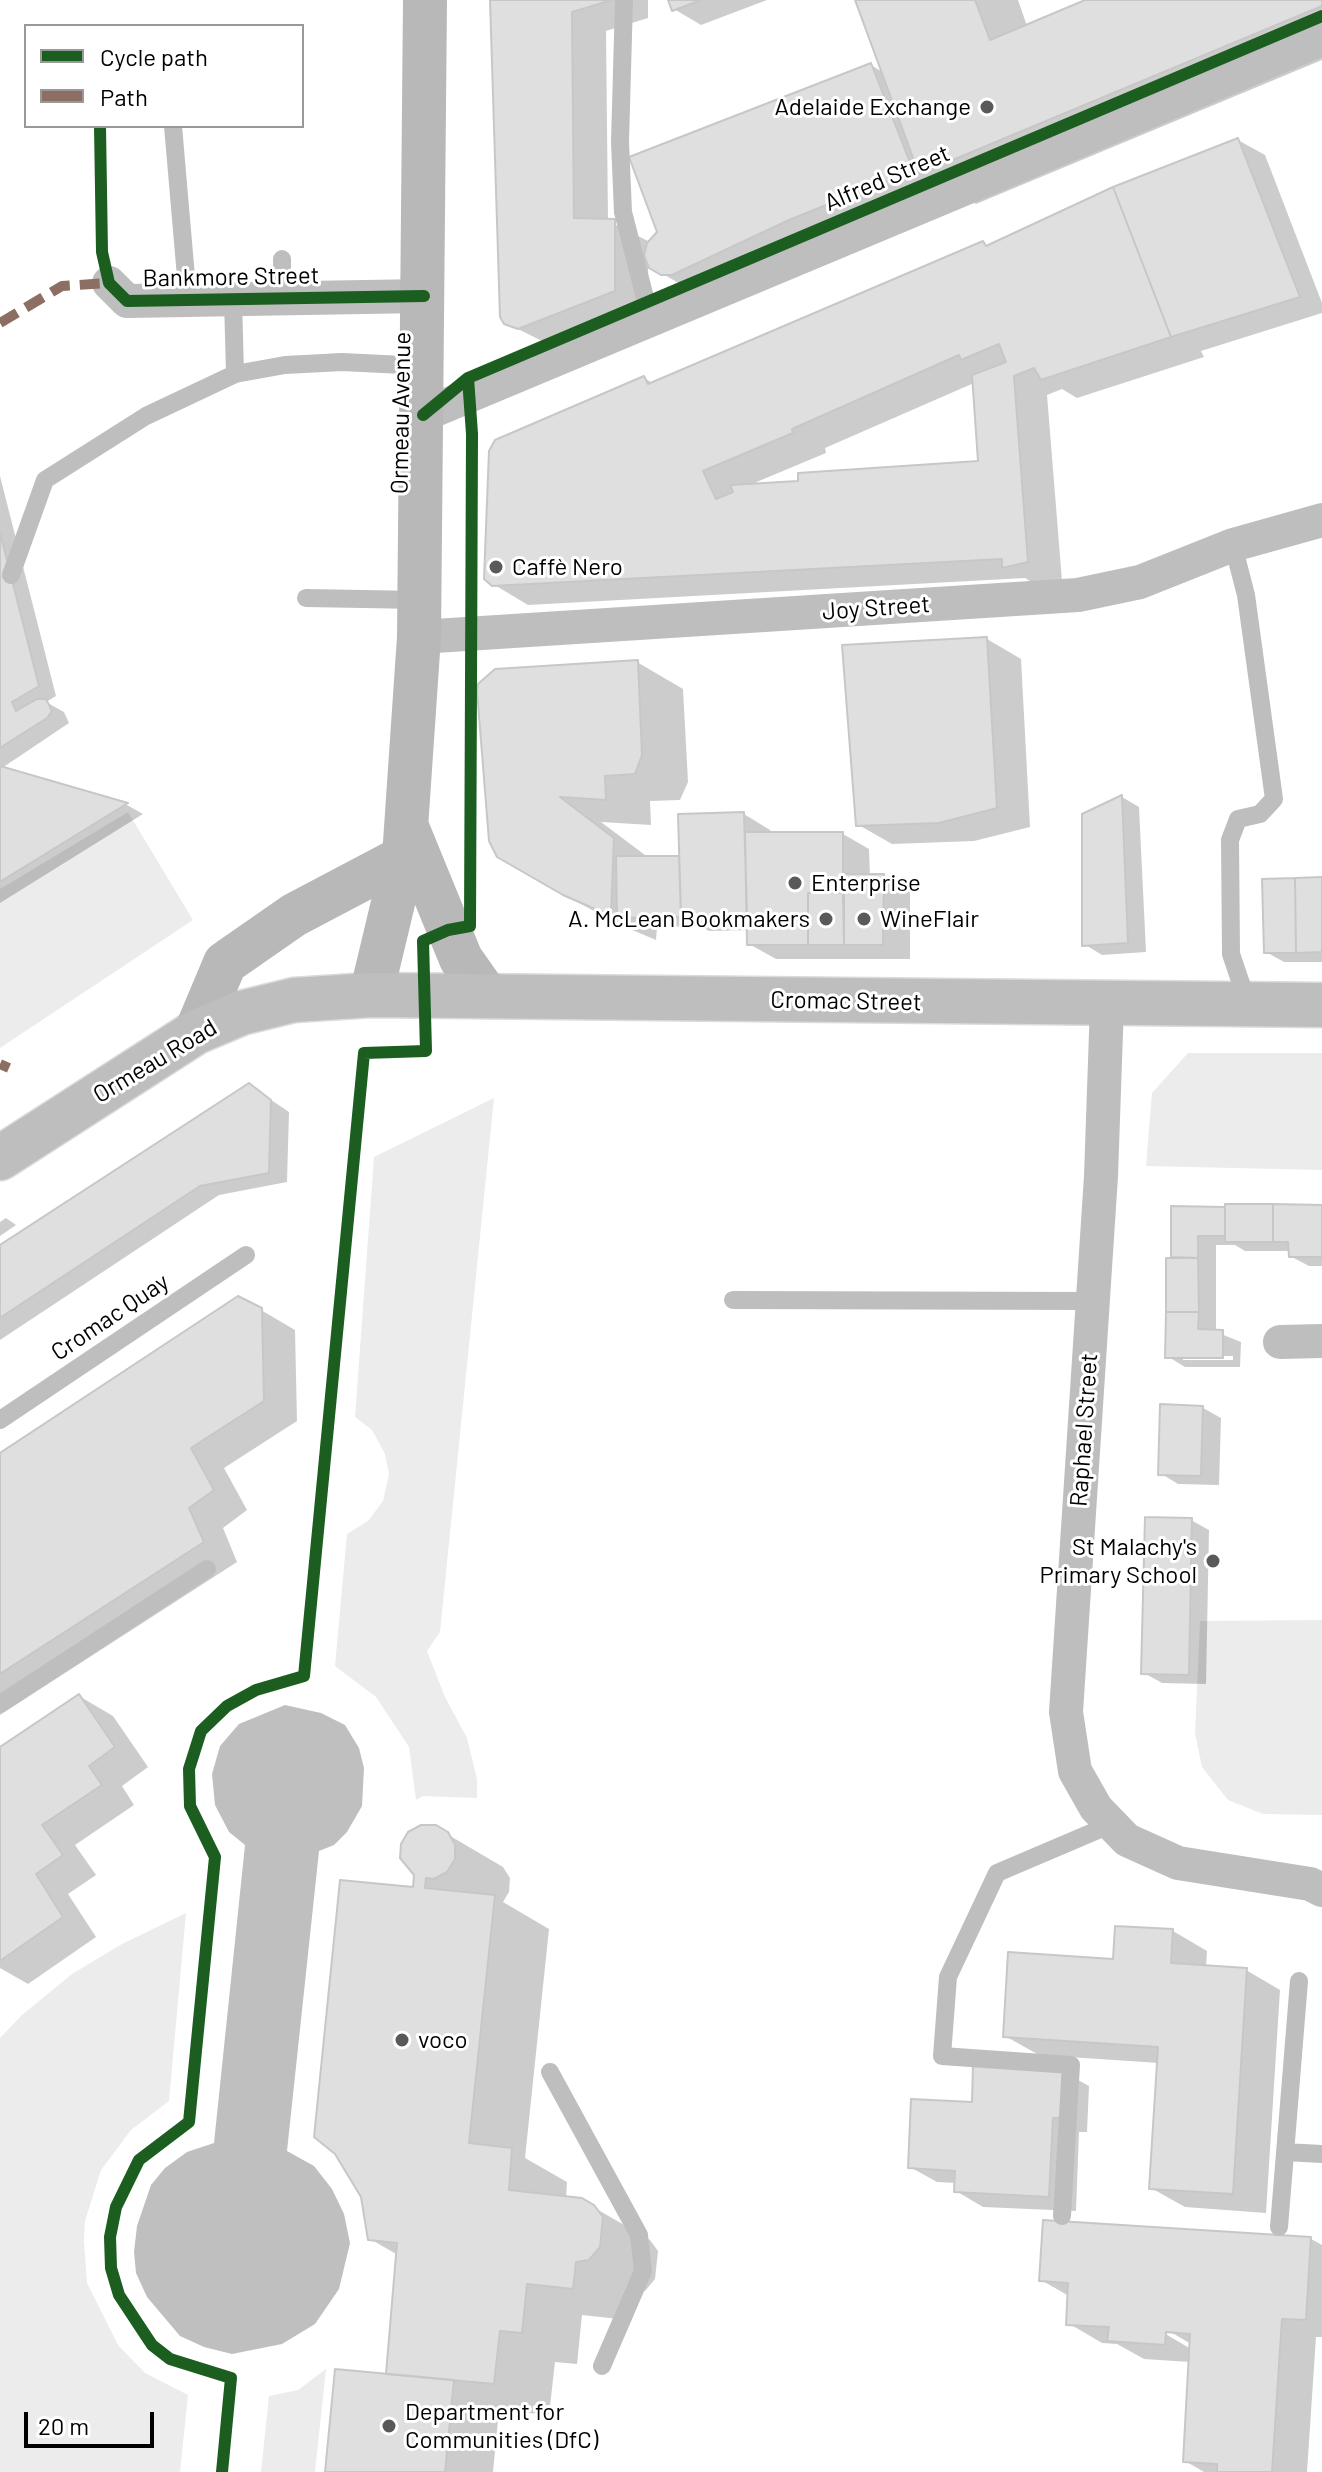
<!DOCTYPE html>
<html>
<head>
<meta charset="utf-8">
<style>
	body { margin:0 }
	#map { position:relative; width:1322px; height:2472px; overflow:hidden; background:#fff; font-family:Barlow,sans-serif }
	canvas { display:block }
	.legend { position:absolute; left:24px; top:24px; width:280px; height:104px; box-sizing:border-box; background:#fff; border:2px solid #999; margin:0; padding:10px 14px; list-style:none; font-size:24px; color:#000 }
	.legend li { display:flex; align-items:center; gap:16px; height:40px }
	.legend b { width:40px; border:2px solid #999 }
	.scale { position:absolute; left:24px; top:2412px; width:130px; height:36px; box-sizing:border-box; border:4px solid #000; border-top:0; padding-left:10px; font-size:24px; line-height:28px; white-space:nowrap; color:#000; -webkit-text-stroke:6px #fff; paint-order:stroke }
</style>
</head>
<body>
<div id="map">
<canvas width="1322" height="2472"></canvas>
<ul class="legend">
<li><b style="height:10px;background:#1b5e20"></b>Cycle path</li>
<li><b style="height:10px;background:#8d6e63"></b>Path</li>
</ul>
<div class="scale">20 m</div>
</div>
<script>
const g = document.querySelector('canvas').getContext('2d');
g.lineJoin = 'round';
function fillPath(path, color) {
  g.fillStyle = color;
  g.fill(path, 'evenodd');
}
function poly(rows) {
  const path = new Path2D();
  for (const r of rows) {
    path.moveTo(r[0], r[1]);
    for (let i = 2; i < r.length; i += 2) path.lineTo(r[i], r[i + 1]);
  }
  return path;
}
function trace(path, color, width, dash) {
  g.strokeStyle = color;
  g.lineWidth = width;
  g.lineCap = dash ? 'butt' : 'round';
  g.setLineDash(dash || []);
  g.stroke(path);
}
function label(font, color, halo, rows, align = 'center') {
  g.font = font + ' Barlow,sans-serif';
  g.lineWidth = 6;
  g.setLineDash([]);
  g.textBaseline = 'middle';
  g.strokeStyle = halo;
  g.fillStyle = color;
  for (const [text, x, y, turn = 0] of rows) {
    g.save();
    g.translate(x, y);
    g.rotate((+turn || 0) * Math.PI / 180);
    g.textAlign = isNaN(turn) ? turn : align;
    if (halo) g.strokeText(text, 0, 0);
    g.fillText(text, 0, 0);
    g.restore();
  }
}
const green = poly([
	[128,812,193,920,0,1048,0,889],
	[1188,1053,1322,1053,1322,1170,1146,1166,1152,1093],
	[494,1098,440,1632,427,1651,445,1697,467,1738,477,1779,477,1798,423,1796,416,1800,409,1747,376,1697,335,1666,347,1534,368,1521,383,1501,389,1474,385,1454,372,1430,355,1417,374,1157],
	[1322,1620,1322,1815,1263,1814,1228,1800,1202,1767,1195,1733,1200,1621],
	[186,1913,169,2101,131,2130,101,2170,85,2221,84,2241,87,2283,118,2345,145,2373,188,2395,180,2472,0,2472,0,2038,22,2015,72,1974,122,1944],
	[326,2369,315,2472,261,2472,269,2396,298,2390]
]);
const water = poly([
	[285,1705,321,1713,345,1725,359,1748,364,1768,362,1806,347,1832,334,1845,319,1851,287,2151,314,2166,332,2189,344,2214,350,2243,339,2289,315,2324,282,2344,232,2354,204,2347,180,2336,147,2297,136,2273,134,2252,137,2226,151,2185,165,2168,187,2152,214,2143,245,1845,229,1832,215,1805,212,1774,220,1746,239,1724]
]);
const shadow = poly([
	[492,0,648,0,648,18,606,31,608,221,650,242,871,65,884,73,857,0,1018,0,1027,26,1088,0,1322,0,1322,60,976,204,948,188,697,294,648,265,649,310,554,347,506,323],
	[671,0,767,0,701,25,674,9],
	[1238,140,1265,155,1322,303,1322,313,1201,351,1204,357,1077,398,1062,389,1047,395,1062,581,1038,586,1025,578,528,605,493,584,644,378,654,384,983,243,989,247],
	[974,383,980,463,747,486,826,453,825,448],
	[0,476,56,696,46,702,64,712,69,723,2,768,127,805,143,814,0,903],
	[987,639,1021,659,1030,827,974,841,892,844,857,824],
	[637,662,683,689,688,782,680,800,650,801,651,825,601,822,649,858,681,858,744,814,770,830,771,834,843,834,869,849,870,876,883,876,910,892,910,959,776,959,749,944,749,930,709,931,701,926,657,927,656,940,611,921,498,856],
	[1122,797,1139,807,1146,952,1102,955,1084,944],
	[1322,879,1322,962,1284,962,1266,952],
	[249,1085,289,1112,287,1182,219,1195,0,1340,0,1247],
	[1173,1208,1322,1208,1322,1266,1309,1266,1290,1256,1290,1251,1245,1251,1235,1245,1216,1245,1216,1332,1241,1342,1240,1367,1185,1367,1167,1356],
	[1183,1356,1233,1356,1233,1360,1183,1360],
	[6,1218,16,1225,0,1236,0,1222],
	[261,1310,295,1330,297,1421,224,1468,247,1510,223,1528,237,1562,0,1715,0,1456],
	[1203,1408,1221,1418,1219,1485,1178,1484,1160,1473],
	[1191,1520,1209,1530,1206,1684,1162,1683,1144,1673],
	[79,1696,113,1716,148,1767,122,1786,134,1805,75,1845,96,1875,68,1894,96,1937,28,1984,0,1968,0,1749],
	[435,1827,503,1867,510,1878,509,1892,503,1902,549,1929,525,2158,567,2182,566,2198,581,2200,650,2240,658,2251,655,2279,645,2291,630,2293,628,2320,582,2315,577,2364,555,2362,549,2415,499,2410,493,2472,327,2472,388,2376,398,2255,370,2239,414,1889],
	[1173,1931,1207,1951,1206,1967,1246,1970,1280,1990,1266,2213,1185,2207,1151,2188,1159,2063,1039,2055,1005,2036,1115,1962],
	[1062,2071,1089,2086,1087,2132,1079,2132,1076,2211,983,2207,956,2191,957,2183,937,2182,910,2167,974,2104],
	[1311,2239,1322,2245,1322,2337,1316,2337,1307,2472,1204,2472,1185,2461,1190,2362,1144,2359,1117,2344,1102,2343,1068,2323,1069,2296,1041,2280],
	[1159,2325,1191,2344,1191,2349,1157,2329]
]);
const building = poly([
	[490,0,612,0,572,12,574,218,615,219,615,291,518,329,504,324,500,317,490,0],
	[668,0,701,0,672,11,668,0],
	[855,0,975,0,990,40,1085,0,1322,0,1322,6,919,174,855,0],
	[871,63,913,170,789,220,672,275,661,275,649,268,644,255,647,243,657,232,629,157,871,63],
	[1238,138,1300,297,1171,337,1113,187,1238,138],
	[1113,187,1171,337,1041,380,1034,368,1014,376,1028,562,1002,568,1002,559,492,586,484,579,489,451,495,440,644,376,648,384,983,241,986,246,1113,187],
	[999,344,1006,362,972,375,978,461,798,473,798,481,730,485,733,492,716,499,703,471,793,433,792,429,959,355,961,360,999,344],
	[0,533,39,686,12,702,16,711,37,699,46,699,52,711,47,718,0,748,0,533],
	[987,637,997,808,939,823,856,826,842,645,987,637],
	[638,660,642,755,635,774,605,776,606,800,560,797,614,838,611,916,563,895,497,857,489,841,477,691,478,684,495,669,638,660],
	[0,766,128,803,0,882,0,766],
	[1122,795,1128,943,1082,946,1082,814,1122,795],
	[744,812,747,916,681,917,678,814,744,812],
	[745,832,843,832,843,893,808,893,808,945,747,945,745,832],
	[616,856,679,856,681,917,617,918,616,856],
	[844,874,884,874,883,945,844,945,844,874],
	[1322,877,1322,952,1296,953,1295,878,1322,877],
	[1295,878,1296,953,1264,953,1262,879,1295,878],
	[808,893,843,893,844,945,808,945,808,893],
	[249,1083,271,1100,269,1173,200,1186,0,1318,0,1245,249,1083],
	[1225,1204,1273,1204,1273,1242,1225,1242,1225,1204],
	[1273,1204,1322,1205,1322,1257,1289,1257,1288,1242,1273,1242,1273,1204],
	[1171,1206,1225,1207,1225,1236,1198,1236,1198,1258,1171,1257,1171,1206],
	[1166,1258,1198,1258,1199,1312,1166,1312,1166,1258],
	[238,1296,262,1308,264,1401,191,1448,214,1490,189,1508,204,1542,0,1674,0,1453,238,1296],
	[1166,1312,1199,1312,1198,1329,1223,1330,1223,1358,1165,1358,1166,1312],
	[1160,1404,1203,1406,1201,1476,1158,1475,1160,1404],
	[1145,1517,1192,1518,1189,1675,1141,1674,1145,1517],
	[79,1694,115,1747,89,1766,102,1785,42,1825,63,1855,36,1874,63,1917,0,1961,0,1747,79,1694],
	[421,1825,436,1825,448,1832,455,1845,455,1859,447,1872,434,1879,426,1878,425,1888,495,1895,469,2143,512,2148,509,2190,582,2198,594,2205,603,2217,600,2247,589,2260,576,2262,573,2289,527,2284,522,2333,500,2331,494,2384,386,2374,397,2243,368,2240,361,2197,335,2154,314,2137,340,1880,413,1887,414,1875,400,1858,401,1844,408,1832,421,1825],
	[1115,1926,1173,1929,1171,1963,1247,1968,1233,2194,1149,2189,1158,2047,1003,2037,1008,1952,1113,1959,1115,1926],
	[973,2065,1063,2069,1061,2118,1053,2118,1049,2197,954,2192,955,2171,908,2168,911,2099,972,2102,973,2065],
	[1043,2220,1311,2237,1306,2320,1282,2319,1272,2472,1217,2472,1217,2464,1183,2462,1190,2334,1166,2332,1165,2345,1107,2341,1109,2327,1066,2325,1068,2283,1039,2281,1043,2220],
	[335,2369,454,2380,445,2472,325,2472,335,2369]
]);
const lane = poly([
	[624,0,620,142,623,212,651,321],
	[173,126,188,300],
	[282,298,282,259],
	[233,299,235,374],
	[1233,545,1246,595,1274,799,1260,814,1238,819,1230,840,1231,954,1248,1004],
	[11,575,45,480,146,416,235,374,285,365,342,362,424,366],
	[306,598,420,600],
	[733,1300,1093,1301],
	[0,1420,246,1255],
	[0,1704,207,1569],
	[550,2072,639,2235,643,2271,602,2366],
	[1285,2152,1322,2154],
	[1062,2216,1071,2065,942,2056,948,1977,997,1873,1112,1824],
	[1279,2227,1299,1981]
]);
const street = poly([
	[109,283,127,301,424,296],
	[423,415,1322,39],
	[419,637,1078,595,1140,582,1233,545,1322,520],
	[1107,1004,1101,1176,1066,1712,1075,1771,1096,1808,1127,1840,1178,1863,1310,1884,1322,1890],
	[1280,1342,1322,1341]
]);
const secondary = poly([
	[407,827,461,959,487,996],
	[371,995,404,857,419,637,425,0],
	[196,1032,225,963,294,915,404,857]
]);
const primary = poly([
	[0,1158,196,1032,241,1013,294,1000,371,995,1322,1005]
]);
const quiet = poly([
	[0,323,62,286,109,283],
	[0,1064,9,1068]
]);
const cycleway = poly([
	[100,126,102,252,109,283,127,301,424,296],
	[423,415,468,378,1322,16],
	[222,2472,231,2378,170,2359,152,2345,119,2295,111,2268,110,2237,116,2207,139,2160,189,2122,215,1857,190,1806,189,1769,201,1731,227,1706,256,1690,304,1676,364,1053,426,1051,423,941,448,930,470,926,472,434,468,378]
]);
const markers = [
	[987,107,8,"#595959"],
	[496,567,8,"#595959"],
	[795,883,8,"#595959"],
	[826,919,8,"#595959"],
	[864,919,8,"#595959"],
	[1213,1561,8,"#595959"],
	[402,2040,8,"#595959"],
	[389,2426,8,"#595959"]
];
const poiNames = [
	["Adelaide Exchange",971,107,"right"],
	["Caffè Nero",512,567],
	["Enterprise",811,883],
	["A. McLean Bookmakers",810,919,"right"],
	["WineFlair",880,919],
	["St Malachy's",1197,1547,"right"],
	["Primary School",1197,1575,"right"],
	["voco",418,2040],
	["Department for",405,2412],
	["Communities (DfC)",405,2440]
];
const streetNames = [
	["Alfred Street",887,178,-23],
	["Bankmore Street",231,277,-1],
	["Ormeau Avenue",401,413,-89],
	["Joy Street",876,608,-4],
	["Cromac Street",846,1001,1],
	["Ormeau Road",155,1061,-31],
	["Cromac Quay",110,1317,-34],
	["Raphael Street",1084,1430,-86]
];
fillPath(green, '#ececec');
fillPath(water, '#bfbfbf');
fillPath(shadow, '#0003');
fillPath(building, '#dfdfdf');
trace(building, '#c7c7c7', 2);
trace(primary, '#dbdbdb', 47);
trace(lane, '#bebebe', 18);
trace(street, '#bebebe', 34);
trace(secondary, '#b8b8b8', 44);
trace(primary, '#bebebe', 44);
trace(quiet, '#8d6e63', 10, [20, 10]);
trace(cycleway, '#1b5e20', 12);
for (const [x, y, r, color] of markers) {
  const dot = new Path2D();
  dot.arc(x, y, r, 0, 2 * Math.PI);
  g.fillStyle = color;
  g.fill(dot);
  trace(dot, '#fff', 3);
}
label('24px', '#000', '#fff', poiNames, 'left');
label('24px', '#000', '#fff', streetNames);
</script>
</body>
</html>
